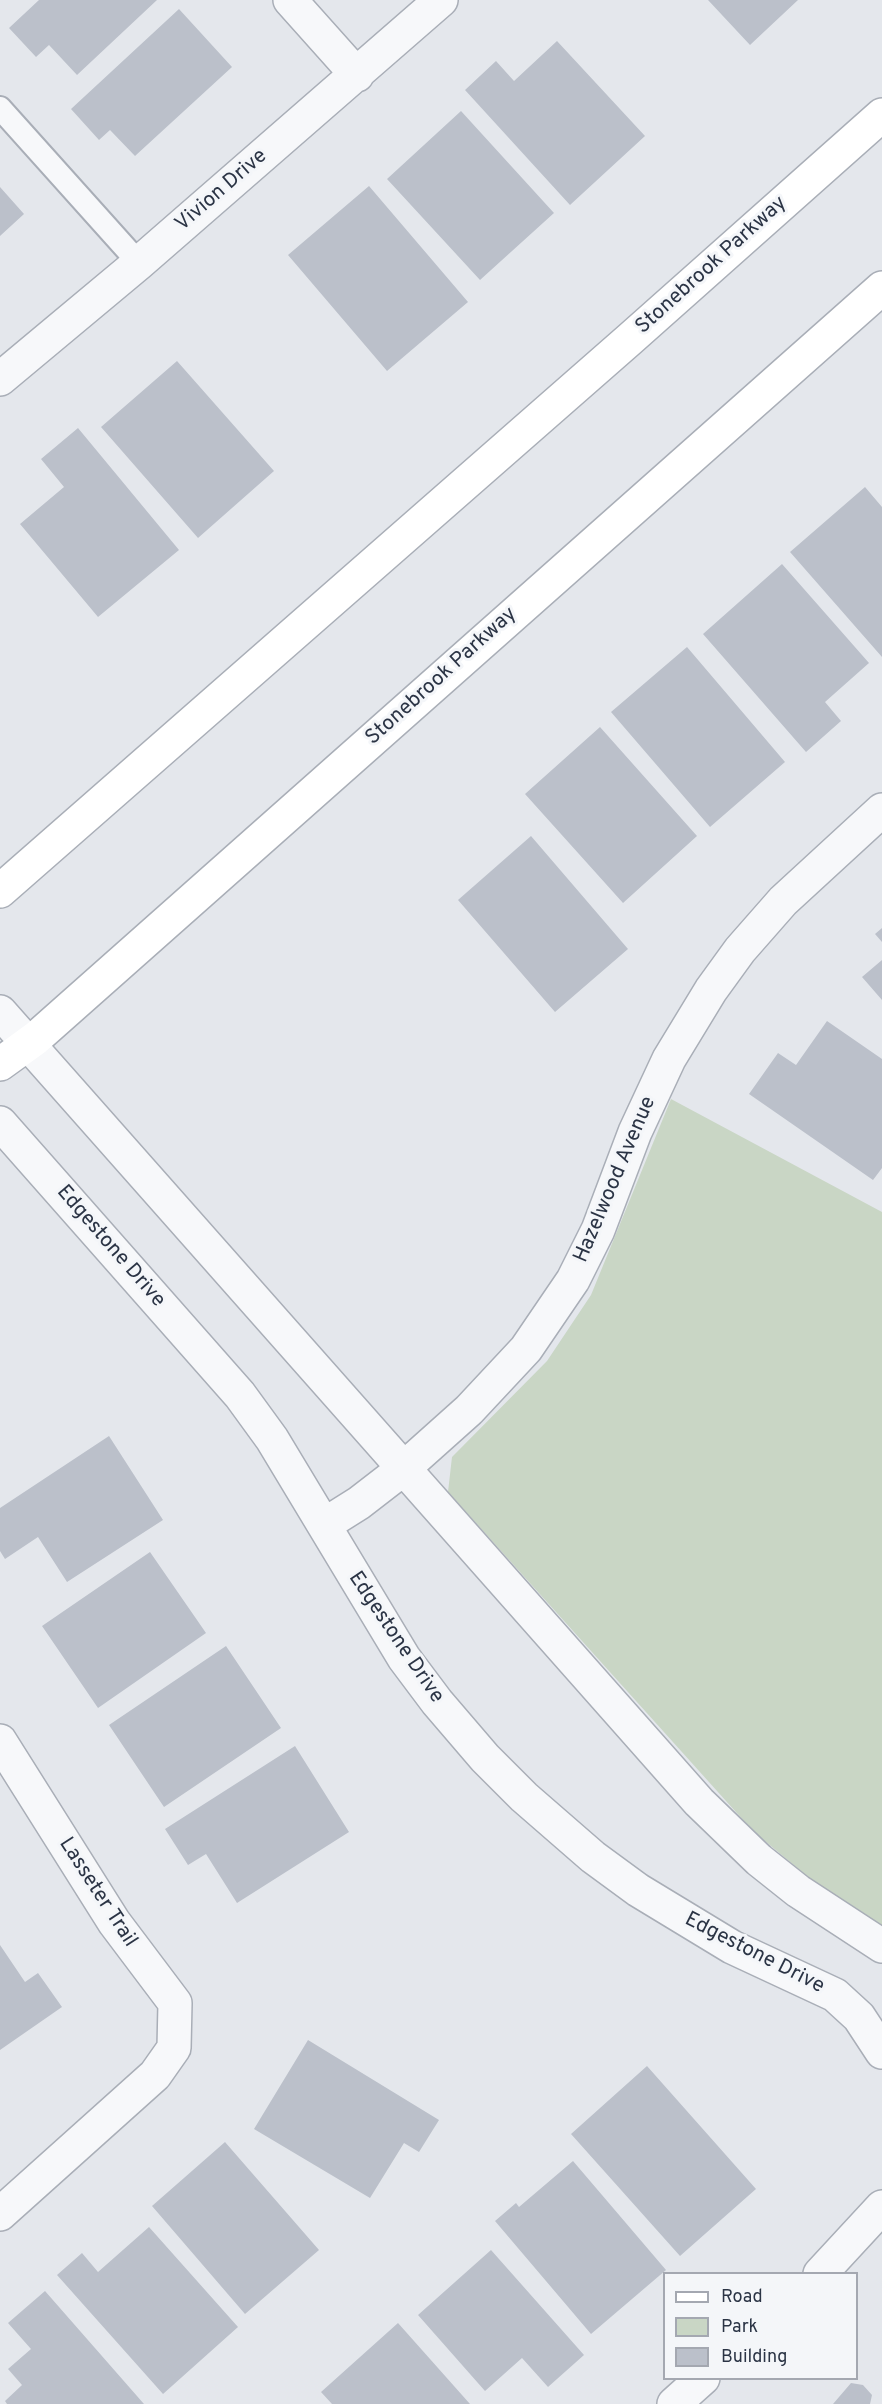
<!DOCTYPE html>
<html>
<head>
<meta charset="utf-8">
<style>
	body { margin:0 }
	#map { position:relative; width:882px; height:2404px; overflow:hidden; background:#e4e7ec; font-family:Overpass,sans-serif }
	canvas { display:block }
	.legend { position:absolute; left:663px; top:2272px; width:195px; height:108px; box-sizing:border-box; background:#f4f6f9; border:2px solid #a4a8b1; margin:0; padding:8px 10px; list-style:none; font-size:18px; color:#2b3445 }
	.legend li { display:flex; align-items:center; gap:12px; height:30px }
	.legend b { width:30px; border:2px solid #a4a8b1 }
</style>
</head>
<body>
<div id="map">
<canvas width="882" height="2404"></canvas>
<ul class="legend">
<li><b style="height:8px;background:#fff"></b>Road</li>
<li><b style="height:16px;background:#c9d6c5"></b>Park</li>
<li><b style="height:16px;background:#bbc0ca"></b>Building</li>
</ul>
</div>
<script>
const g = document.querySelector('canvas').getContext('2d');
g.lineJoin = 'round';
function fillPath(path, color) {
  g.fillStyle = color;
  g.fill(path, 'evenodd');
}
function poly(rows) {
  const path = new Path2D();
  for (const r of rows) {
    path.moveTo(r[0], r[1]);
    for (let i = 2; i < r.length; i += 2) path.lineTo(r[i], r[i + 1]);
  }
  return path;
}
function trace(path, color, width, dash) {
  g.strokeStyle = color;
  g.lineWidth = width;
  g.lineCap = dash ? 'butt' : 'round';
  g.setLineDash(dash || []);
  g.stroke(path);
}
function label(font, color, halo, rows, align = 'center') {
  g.font = font + ' Overpass,sans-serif';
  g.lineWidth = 6;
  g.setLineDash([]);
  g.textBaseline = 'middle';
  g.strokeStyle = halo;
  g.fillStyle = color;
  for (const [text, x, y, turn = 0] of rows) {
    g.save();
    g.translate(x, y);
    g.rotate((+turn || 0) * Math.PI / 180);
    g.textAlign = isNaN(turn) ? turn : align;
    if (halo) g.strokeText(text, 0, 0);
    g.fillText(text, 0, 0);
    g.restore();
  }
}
const green = poly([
	[671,1099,882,1212,882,1934,863,1923,753,1831,448,1492,452,1457,547,1361,591,1295]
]);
const building = poly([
	[39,0,157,0,77,75,49,45,36,57,9,28],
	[708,0,798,0,750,45],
	[179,9,232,67,135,156,110,130,99,140,71,109],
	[557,41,645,136,570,205,465,90,496,61,514,81],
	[461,111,554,213,480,280,387,179],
	[369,186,468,302,387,371,288,255],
	[0,187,24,214,0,236],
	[177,361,274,471,198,538,101,427],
	[78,428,179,550,98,617,20,524,64,487,41,459],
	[865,487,882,507,882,657,790,552],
	[782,564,869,663,825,702,841,721,806,752,703,634],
	[687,647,785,762,710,827,611,712],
	[600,727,697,836,623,903,525,794],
	[531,836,628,949,555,1012,458,900],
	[882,928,882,942,875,934],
	[882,960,882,1000,862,977],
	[827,1021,882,1059,882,1168,873,1180,749,1094,778,1053,796,1065],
	[109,1436,163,1520,67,1582,38,1537,5,1559,0,1551,0,1508],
	[150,1552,206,1633,98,1708,42,1626],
	[226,1646,281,1728,164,1807,109,1725],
	[295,1746,349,1832,237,1903,206,1854,188,1865,165,1829],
	[0,1945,25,1982,38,1973,62,2007,0,2050],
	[308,2040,439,2120,419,2152,404,2143,370,2198,254,2129],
	[647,2066,756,2189,680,2256,571,2134],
	[225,2142,319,2250,245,2314,152,2206],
	[573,2161,666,2270,591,2334,495,2221,516,2203,519,2207],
	[149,2227,238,2327,163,2394,57,2275,82,2253,98,2272],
	[491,2250,584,2355,548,2387,522,2358,485,2391,418,2315],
	[45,2291,144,2404,7,2404,5,2401,22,2385,8,2369,31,2349,8,2323],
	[398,2323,470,2404,332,2404,321,2392],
	[851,2383,863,2385,872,2395,870,2404,833,2404]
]);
const service = poly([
	[0,108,139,263]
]);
const minor = poly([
	[290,0,357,75],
	[0,379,139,263,441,0],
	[0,1012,699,1802,759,1860,798,1891,882,1946],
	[0,1123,240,1395,272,1439,404,1658,437,1702,485,1758,524,1797,593,1857,638,1890,732,1947,835,1995,859,2017,882,2052],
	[324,1525,359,1503,403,1469,469,1410,526,1349,573,1280,598,1230,635,1132,669,1059,711,990,740,950,783,901,882,810],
	[0,1741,114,1922,175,2003,174,2048,155,2075,0,2214],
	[820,2274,882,2207],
	[674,2404,703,2378]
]);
const secondary = poly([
	[0,891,630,339,882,115],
	[0,1064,36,1038,882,288]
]);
const streetNames = [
	["Vivion Drive",222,191,-41],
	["Stonebrook Parkway",712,266,-42],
	["Stonebrook Parkway",442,677,-42],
	["Hazelwood Avenue",616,1180,-67],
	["Edgestone Drive",110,1247,49],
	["Edgestone Drive",395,1638,56],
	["Lasseter Trail",97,1893,57],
	["Edgestone Drive",754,1954,27]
];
fillPath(green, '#c9d6c5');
fillPath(building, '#bbc0ca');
trace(service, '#a9aeb7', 26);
trace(minor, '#a9aeb7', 36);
trace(secondary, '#a9aeb7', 36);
trace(service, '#f7f8fa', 22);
trace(minor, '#f7f8fa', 33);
trace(secondary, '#fff', 33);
label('21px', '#2b3445', '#f4f6f9', streetNames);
</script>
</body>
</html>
